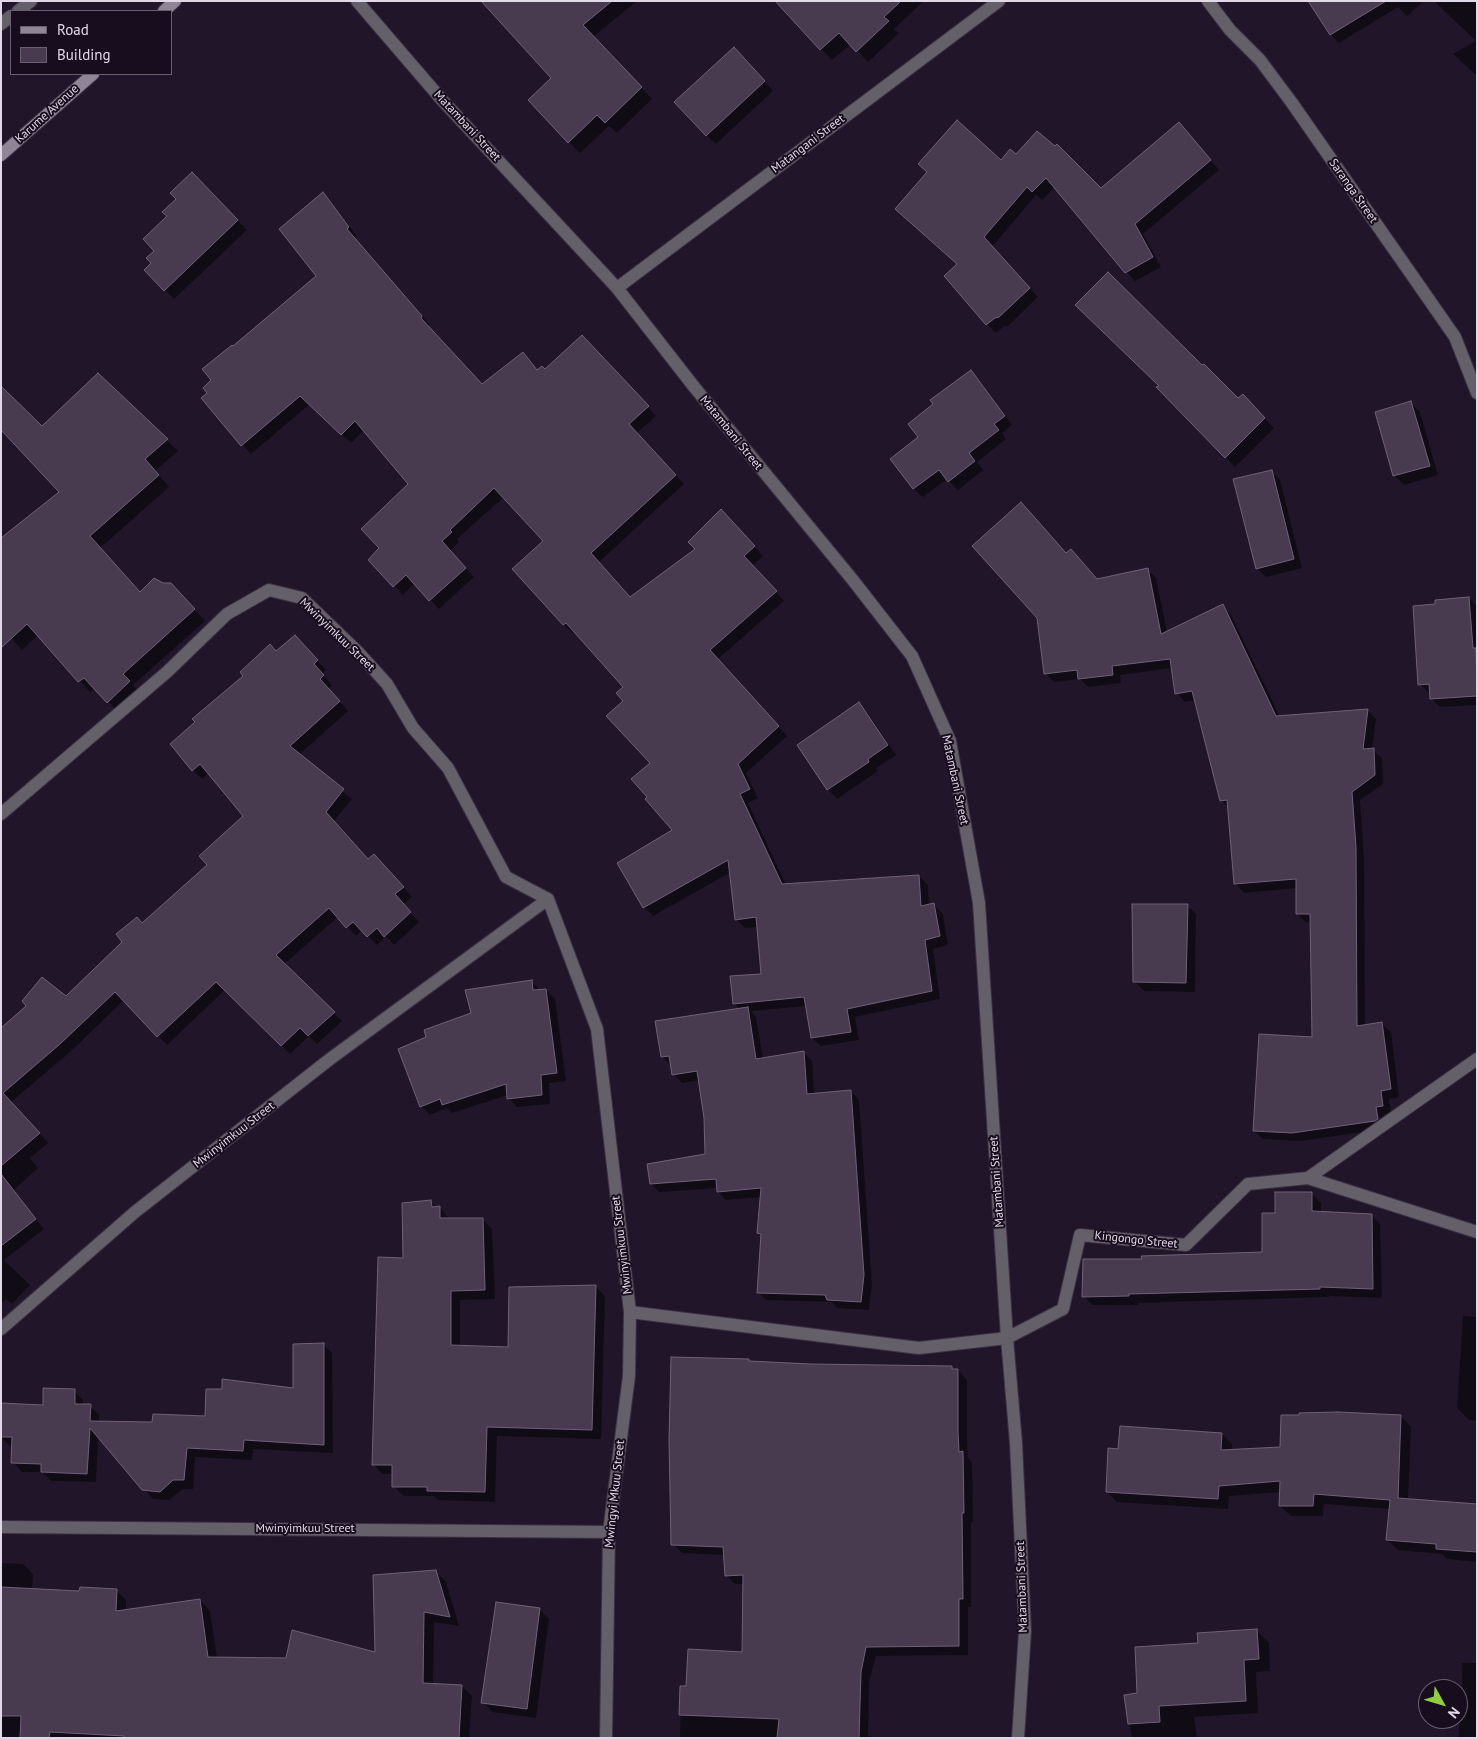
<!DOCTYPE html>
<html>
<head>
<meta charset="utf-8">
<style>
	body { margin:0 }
	#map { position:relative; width:1478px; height:1739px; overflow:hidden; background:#211629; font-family:"PT Sans",sans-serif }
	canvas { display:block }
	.frame { position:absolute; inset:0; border:2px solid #e1d9e7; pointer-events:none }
	.legend { position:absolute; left:10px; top:10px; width:162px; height:65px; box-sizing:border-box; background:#180d1f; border:1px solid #685f6f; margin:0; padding:6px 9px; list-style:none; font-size:15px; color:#e1d9e7 }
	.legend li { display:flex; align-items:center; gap:10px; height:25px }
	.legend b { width:25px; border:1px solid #685f6f }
	.north { position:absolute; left:1418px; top:1679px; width:50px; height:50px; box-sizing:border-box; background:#180d1f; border:1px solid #685f6f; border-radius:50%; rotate:129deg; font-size:14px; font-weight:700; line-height:20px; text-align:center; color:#e1d9e7 }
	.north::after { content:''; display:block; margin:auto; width:18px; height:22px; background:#91cd40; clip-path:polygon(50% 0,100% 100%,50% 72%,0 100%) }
</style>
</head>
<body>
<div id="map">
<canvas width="1478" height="1739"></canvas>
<div class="frame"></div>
<ul class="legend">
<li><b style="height:6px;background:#8f8596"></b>Road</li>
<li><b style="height:14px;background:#483b50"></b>Building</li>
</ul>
<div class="north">N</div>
</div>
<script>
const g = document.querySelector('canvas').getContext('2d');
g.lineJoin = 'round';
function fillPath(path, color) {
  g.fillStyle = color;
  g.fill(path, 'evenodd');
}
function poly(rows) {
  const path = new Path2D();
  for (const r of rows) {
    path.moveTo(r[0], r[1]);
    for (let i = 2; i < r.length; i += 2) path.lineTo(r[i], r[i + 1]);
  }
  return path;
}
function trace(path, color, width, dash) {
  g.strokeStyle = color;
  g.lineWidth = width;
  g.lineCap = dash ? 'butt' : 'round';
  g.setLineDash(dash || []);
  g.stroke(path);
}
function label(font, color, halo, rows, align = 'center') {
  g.font = font + ' "PT Sans",sans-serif';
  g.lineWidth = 4;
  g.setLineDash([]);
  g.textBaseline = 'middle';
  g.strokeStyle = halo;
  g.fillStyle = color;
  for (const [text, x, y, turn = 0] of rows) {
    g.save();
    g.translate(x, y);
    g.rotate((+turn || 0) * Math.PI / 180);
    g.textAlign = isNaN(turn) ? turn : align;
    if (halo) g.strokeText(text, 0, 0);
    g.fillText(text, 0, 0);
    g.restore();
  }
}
const shadow = poly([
	[483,1,637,1,593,37,652,99,617,133,609,126,580,153,569,142,552,79],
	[776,1,924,1,894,29,899,33,868,62,851,44,832,60],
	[1314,1,1424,1,1407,16,1398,7,1339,43,1331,35,1314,8],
	[1434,1,1477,1,1477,76,1453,54,1476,41],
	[743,58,773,91,716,144,706,135],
	[1179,124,1219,170,1143,234,1161,267,1135,281,1055,187,1042,200,1036,195,992,247,1038,297,1008,326,1004,326,996,333,987,324,959,264,1001,161,1016,156,1101,190],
	[192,174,247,230,174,299,145,270,153,263,169,216],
	[323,193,331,202,357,236,354,238,430,325,428,327,482,385,523,354,538,371,545,371,591,345,656,416,637,433,684,484,599,562,630,599,697,549,730,520,763,556,752,566,784,601,718,659,787,736,746,773,758,798,748,803,786,885,919,876,928,885,929,906,934,905,943,914,948,945,933,949,940,999,855,1017,859,1040,821,1046,812,1038,807,1006,751,1011,756,1017,763,1059,803,1052,812,1061,814,1094,851,1091,859,1100,872,1284,869,1310,837,1308,832,1302,766,1300,758,1292,762,1237,758,1233,762,1197,726,1200,718,1192,718,1188,659,1192,651,1184,706,1155,705,1118,700,1080,682,1083,674,1074,672,1064,670,1065,662,1056,740,1010,734,1003,763,975,758,927,745,928,736,919,731,872,653,916,644,907,674,830,649,797,652,763,624,701,625,687,575,631,573,633,564,625,514,569,545,541,504,497,457,539,459,542,450,551,474,577,439,609,415,583,403,595,370,560,381,548,409,484,364,430,351,443,310,404,251,454,203,398,209,393,213,380,233,348,317,276],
	[1202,367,1238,400,1243,396,1274,428,1235,467,1158,388],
	[970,371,979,380,1012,425,1002,433,1006,439,977,462,983,470,958,490,947,479,923,497,914,489,892,459,920,437,935,404],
	[1410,402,1420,412,1438,475,1404,485,1395,476,1376,413],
	[42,428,167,440,178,451,155,471,169,487,100,548,141,593,181,595,205,621,133,685,140,693,119,713,95,688,90,692,38,635,22,650,1,628,61,492],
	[1271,471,1280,480,1302,568,1266,577,1257,568],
	[1067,554,1098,580,1148,570,1156,578,1167,632,1222,606,1231,615,1280,717,1367,710,1376,719,1372,749,1382,758,1383,784,1360,800,1364,857,1365,1026,1382,1024,1391,1032,1399,1097,1389,1099,1391,1114,1384,1115,1386,1128,1384,1129,1301,1141,1263,1139,1254,1131,1314,1038,1311,922,1306,922,1297,914,1297,888,1244,893,1236,884,1229,808,1221,800,1195,700,1185,702,1177,693,1172,668,1120,675,1121,683,1088,687,1080,679,1054,682,1045,673],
	[1469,598,1477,606,1477,705,1440,707,1431,698,1431,693,1429,693,1420,684,1436,605],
	[303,645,326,670,322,674,332,685,328,689,348,711,299,755,352,799,334,821,369,861,383,865,412,897,403,904,419,922,394,945,386,936,377,945,362,930,356,936,338,917,284,964,342,1021,317,1044,309,1036,290,1054,225,990,167,1045,124,1000,69,1053,11,1102,48,1143,30,1158,38,1168,14,1190,44,1229,4,1260,30,1285,12,1304,6,1299,1,1304,1,1030,66,998,142,924,209,865,245,816,209,773,202,779,193,770,277,652],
	[859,704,868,713,896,755,876,768,878,771,837,799,828,789,798,745],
	[1187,905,1196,914,1195,992,1144,991,1135,982],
	[531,981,541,991,546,990,555,999,566,1081,549,1083,550,1104,517,1107,509,1098,508,1095,452,1113,447,1108,430,1115,421,1106,427,1037],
	[1312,1194,1321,1203,1321,1213,1371,1215,1380,1224,1382,1298,1329,1296,1329,1297,1138,1303,1138,1305,1093,1305,1083,1296,1143,1260,1263,1254,1276,1215],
	[430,1201,437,1208,440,1207,449,1219,482,1219,492,1229,495,1299,460,1300,460,1347,509,1349,595,1286,605,1296,601,1439,497,1436,495,1502,438,1500,434,1496,404,1496,394,1487,394,1474,383,1474,373,1464,404,1260],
	[1463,1316,1477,1317,1477,1421,1469,1420,1457,1408],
	[323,1344,332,1353,333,1453,253,1449,252,1460,195,1457,193,1489,183,1489,169,1500,153,1499,98,1436,96,1482,51,1481,43,1472,22,1472,13,1462,13,1446,10,1446,1,1437,1,1427,74,1391,83,1400,83,1406,90,1406,99,1415,99,1422,153,1423,206,1418,294,1389],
	[749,1360,751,1363,810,1365,952,1367,955,1370,958,1370,967,1380,967,1442,968,1458,972,1462,973,1522,971,1522,971,1607,968,1607,968,1655,876,1656,869,1682,868,1736,875,1738,680,1738,681,1687,687,1687,744,1653,744,1584,735,1584,726,1575,725,1555,682,1553,673,1544],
	[1401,1416,1411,1427,1408,1500,1477,1505,1477,1562,1447,1559,1442,1554,1398,1550,1387,1540,1390,1509,1324,1504,1323,1516,1291,1516,1280,1506,1281,1492,1229,1496,1228,1509,1117,1502,1107,1492,1119,1450,1222,1434,1232,1444,1232,1451,1281,1448],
	[1,1563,23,1564,33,1574,32,1590,80,1593,116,1590,126,1600,126,1611,200,1600,210,1611,217,1658,287,1660,376,1653,436,1572,446,1582,459,1626,434,1622,433,1685,462,1686,472,1696,469,1738,1,1738],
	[539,1609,549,1619,536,1718,492,1712,483,1702],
	[1257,1631,1269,1643,1270,1671,1256,1672,1258,1713,1194,1717,1197,1738,1132,1738,1125,1696,1139,1694],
	[1477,1651,1477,1738,1459,1738,1459,1715,1463,1715,1462,1663,1476,1663]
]);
const building = poly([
	[481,1,612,1,583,25,642,87,605,123,597,115,568,143,528,100,551,78,481,1],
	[775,1,901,1,884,17,889,21,856,52,839,33,820,50,775,1],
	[1308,1,1386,1,1330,35,1308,1],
	[734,47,765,81,706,136,674,102,734,47],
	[957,120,1001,160,1010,149,1016,154,1037,131,1055,146,1057,144,1101,188,1179,122,1211,160,1135,224,1153,257,1125,273,1046,178,1032,192,1027,187,984,237,1030,288,999,317,995,318,986,325,944,276,957,264,895,209,927,172,918,164,957,120],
	[192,172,238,220,164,291,144,270,151,263,146,258,154,251,143,239,167,216,162,212,176,199,170,193,192,172],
	[323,192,349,227,347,229,422,316,421,318,482,384,523,352,537,370,542,366,545,369,582,335,649,406,629,424,676,475,591,553,630,597,695,549,688,542,721,509,755,546,744,556,777,591,710,650,779,726,738,764,750,789,740,794,782,884,919,875,921,906,934,903,940,936,925,940,932,991,847,1009,851,1032,811,1038,804,997,733,1004,730,976,761,974,756,917,735,920,728,860,643,908,617,863,672,830,645,799,647,797,631,779,650,763,606,716,623,701,616,693,623,687,566,623,563,625,512,569,543,541,494,488,450,530,452,532,442,541,466,568,429,601,406,575,393,587,368,560,379,548,361,529,408,484,355,421,341,435,300,396,241,446,201,398,207,393,203,388,211,380,202,369,232,345,233,346,316,276,279,229,323,192],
	[1108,272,1202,365,1204,364,1238,398,1243,394,1265,418,1225,458,1156,387,1159,386,1075,305,1108,272],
	[971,370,1005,416,994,424,999,430,969,453,975,461,948,482,939,470,913,489,890,459,918,437,908,424,933,404,930,400,971,370],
	[98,373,168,439,145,459,159,475,90,536,140,592,154,578,163,583,171,583,195,609,123,674,130,681,107,703,84,678,78,682,27,624,1,648,1,538,59,492,1,430,1,386,42,426,98,373],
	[1411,401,1430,466,1393,476,1375,412,1411,401],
	[1272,470,1294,559,1256,569,1233,479,1272,470],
	[1021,502,1066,553,1071,549,1097,579,1148,568,1161,634,1223,604,1276,716,1368,709,1363,749,1374,748,1375,775,1352,792,1356,847,1357,1026,1382,1022,1391,1089,1381,1091,1383,1106,1376,1107,1378,1119,1375,1121,1292,1133,1253,1131,1259,1034,1312,1037,1310,914,1296,914,1296,879,1234,884,1227,800,1220,801,1192,691,1175,694,1170,659,1112,666,1113,675,1078,679,1077,670,1044,674,1037,618,972,546,1021,502],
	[1469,597,1473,648,1476,648,1477,696,1430,699,1429,684,1418,685,1413,606,1435,604,1435,600,1469,597],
	[295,635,318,660,314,664,324,675,320,679,340,701,290,746,344,789,326,812,368,859,374,854,404,887,395,894,411,912,384,937,377,928,367,937,353,922,346,928,329,908,276,955,335,1012,308,1036,300,1028,281,1046,216,982,157,1037,115,992,60,1044,3,1093,40,1133,1,1166,1,1028,26,1006,22,1001,42,977,66,996,122,942,116,934,137,917,142,923,207,865,199,856,243,816,200,764,192,771,170,744,195,722,192,719,243,676,240,672,270,644,276,651,295,635],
	[859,702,888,745,868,759,869,762,827,790,797,745,859,702],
	[1132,904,1188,904,1186,983,1133,982,1132,904],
	[532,980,533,990,546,989,557,1073,541,1075,542,1095,507,1099,506,1084,442,1105,440,1099,420,1107,398,1049,426,1037,424,1030,471,1013,465,990,532,980],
	[748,1007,756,1059,804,1051,807,1094,851,1090,864,1275,861,1302,827,1300,825,1295,757,1293,761,1234,757,1233,761,1188,717,1192,716,1179,650,1184,647,1164,705,1154,704,1118,697,1071,672,1075,669,1056,661,1057,655,1021,748,1007],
	[1,1174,36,1219,1,1246,1,1174],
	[1275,1192,1312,1192,1312,1211,1372,1214,1373,1289,1320,1287,1320,1289,1129,1294,1129,1296,1082,1297,1083,1259,1142,1259,1141,1256,1262,1252,1262,1213,1275,1213,1275,1192],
	[431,1200,432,1207,440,1206,440,1218,483,1218,485,1290,451,1291,451,1345,508,1347,509,1287,596,1285,592,1430,487,1427,485,1492,427,1491,427,1487,392,1487,392,1465,372,1465,378,1257,403,1258,402,1203,431,1200],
	[324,1343,324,1445,244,1440,243,1451,187,1448,184,1480,173,1480,160,1492,142,1490,90,1428,87,1474,41,1472,41,1464,11,1463,12,1437,1,1437,1,1403,43,1405,43,1388,75,1389,75,1404,91,1404,90,1421,152,1422,153,1414,205,1416,206,1389,222,1389,222,1379,293,1388,293,1344,324,1343],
	[671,1357,749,1359,749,1361,810,1364,952,1366,952,1369,958,1369,958,1432,959,1452,963,1451,964,1513,962,1513,963,1599,959,1599,959,1646,866,1647,861,1672,859,1738,777,1738,779,1719,679,1715,680,1686,686,1686,688,1649,742,1652,743,1575,725,1576,723,1547,671,1545,669,1440,671,1357],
	[1338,1412,1401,1415,1398,1498,1477,1504,1477,1552,1436,1549,1436,1544,1386,1540,1390,1500,1314,1494,1313,1506,1279,1506,1280,1481,1219,1486,1218,1499,1106,1492,1108,1448,1118,1449,1120,1426,1222,1433,1221,1450,1280,1447,1281,1415,1299,1415,1299,1413,1338,1412],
	[436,1570,450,1617,424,1612,423,1683,462,1685,459,1738,124,1738,124,1736,50,1732,49,1738,20,1738,21,1716,1,1716,1,1587,79,1591,80,1587,117,1589,116,1611,200,1599,208,1657,286,1658,292,1630,375,1652,373,1575,436,1570],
	[496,1602,540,1608,527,1709,481,1703,496,1602],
	[1257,1629,1259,1659,1244,1660,1246,1701,1159,1706,1160,1722,1128,1724,1124,1695,1137,1693,1135,1647,1198,1643,1197,1633,1257,1629]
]);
const minor = poly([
	[357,1,442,100,617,288,695,388,852,579,912,656,950,741,979,903,1007,1338,1016,1443,1025,1631,1018,1738],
	[1208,1,1230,30,1260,60,1292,103,1455,337,1477,393],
	[18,11,31,1],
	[1,24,11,16],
	[617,288,999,1],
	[1,814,167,672,227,614,269,590,302,598,358,652,387,684,413,728,448,768,506,877,548,899,597,1029,630,1312,919,1348,1007,1338,1063,1309,1080,1235,1186,1245,1248,1184,1308,1178,1477,1059],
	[1308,1178,1477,1232],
	[1,1329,135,1212,330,1059,548,899],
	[1,1527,609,1532],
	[606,1738,609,1532,629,1376,630,1312]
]);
const secondary = poly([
	[164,11,175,1],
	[1,155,93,74]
]);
const streetNames = [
	["Karume Avenue",47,114,-42],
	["Matambani Street",467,126,47],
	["Matangani Street",808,144,-37],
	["Saranga Street",1353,191,55],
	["Matambani Street",731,433,51],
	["Mwinyimkuu Street",337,635,44],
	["Matambani Street",955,780,78],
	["Mwinyimkuu Street",234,1135,-38],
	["Matambani Street",997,1182,-94],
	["Kingongo Street",1136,1240,6],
	["Mwinyimkuu Street",622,1245,-97],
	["Mwingyi Mkuu Street",615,1494,-84],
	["Mwinyimkuu Street",305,1529],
	["Matambani Street",1022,1587,-92]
];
fillPath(shadow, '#0007');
fillPath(building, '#483b50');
trace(building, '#6f6179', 1);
trace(minor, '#3c3144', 14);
trace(secondary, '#3c3144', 14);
trace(minor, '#655f69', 12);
trace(secondary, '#8f8596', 12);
label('12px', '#e1d9e7', '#180d1f', streetNames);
</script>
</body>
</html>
